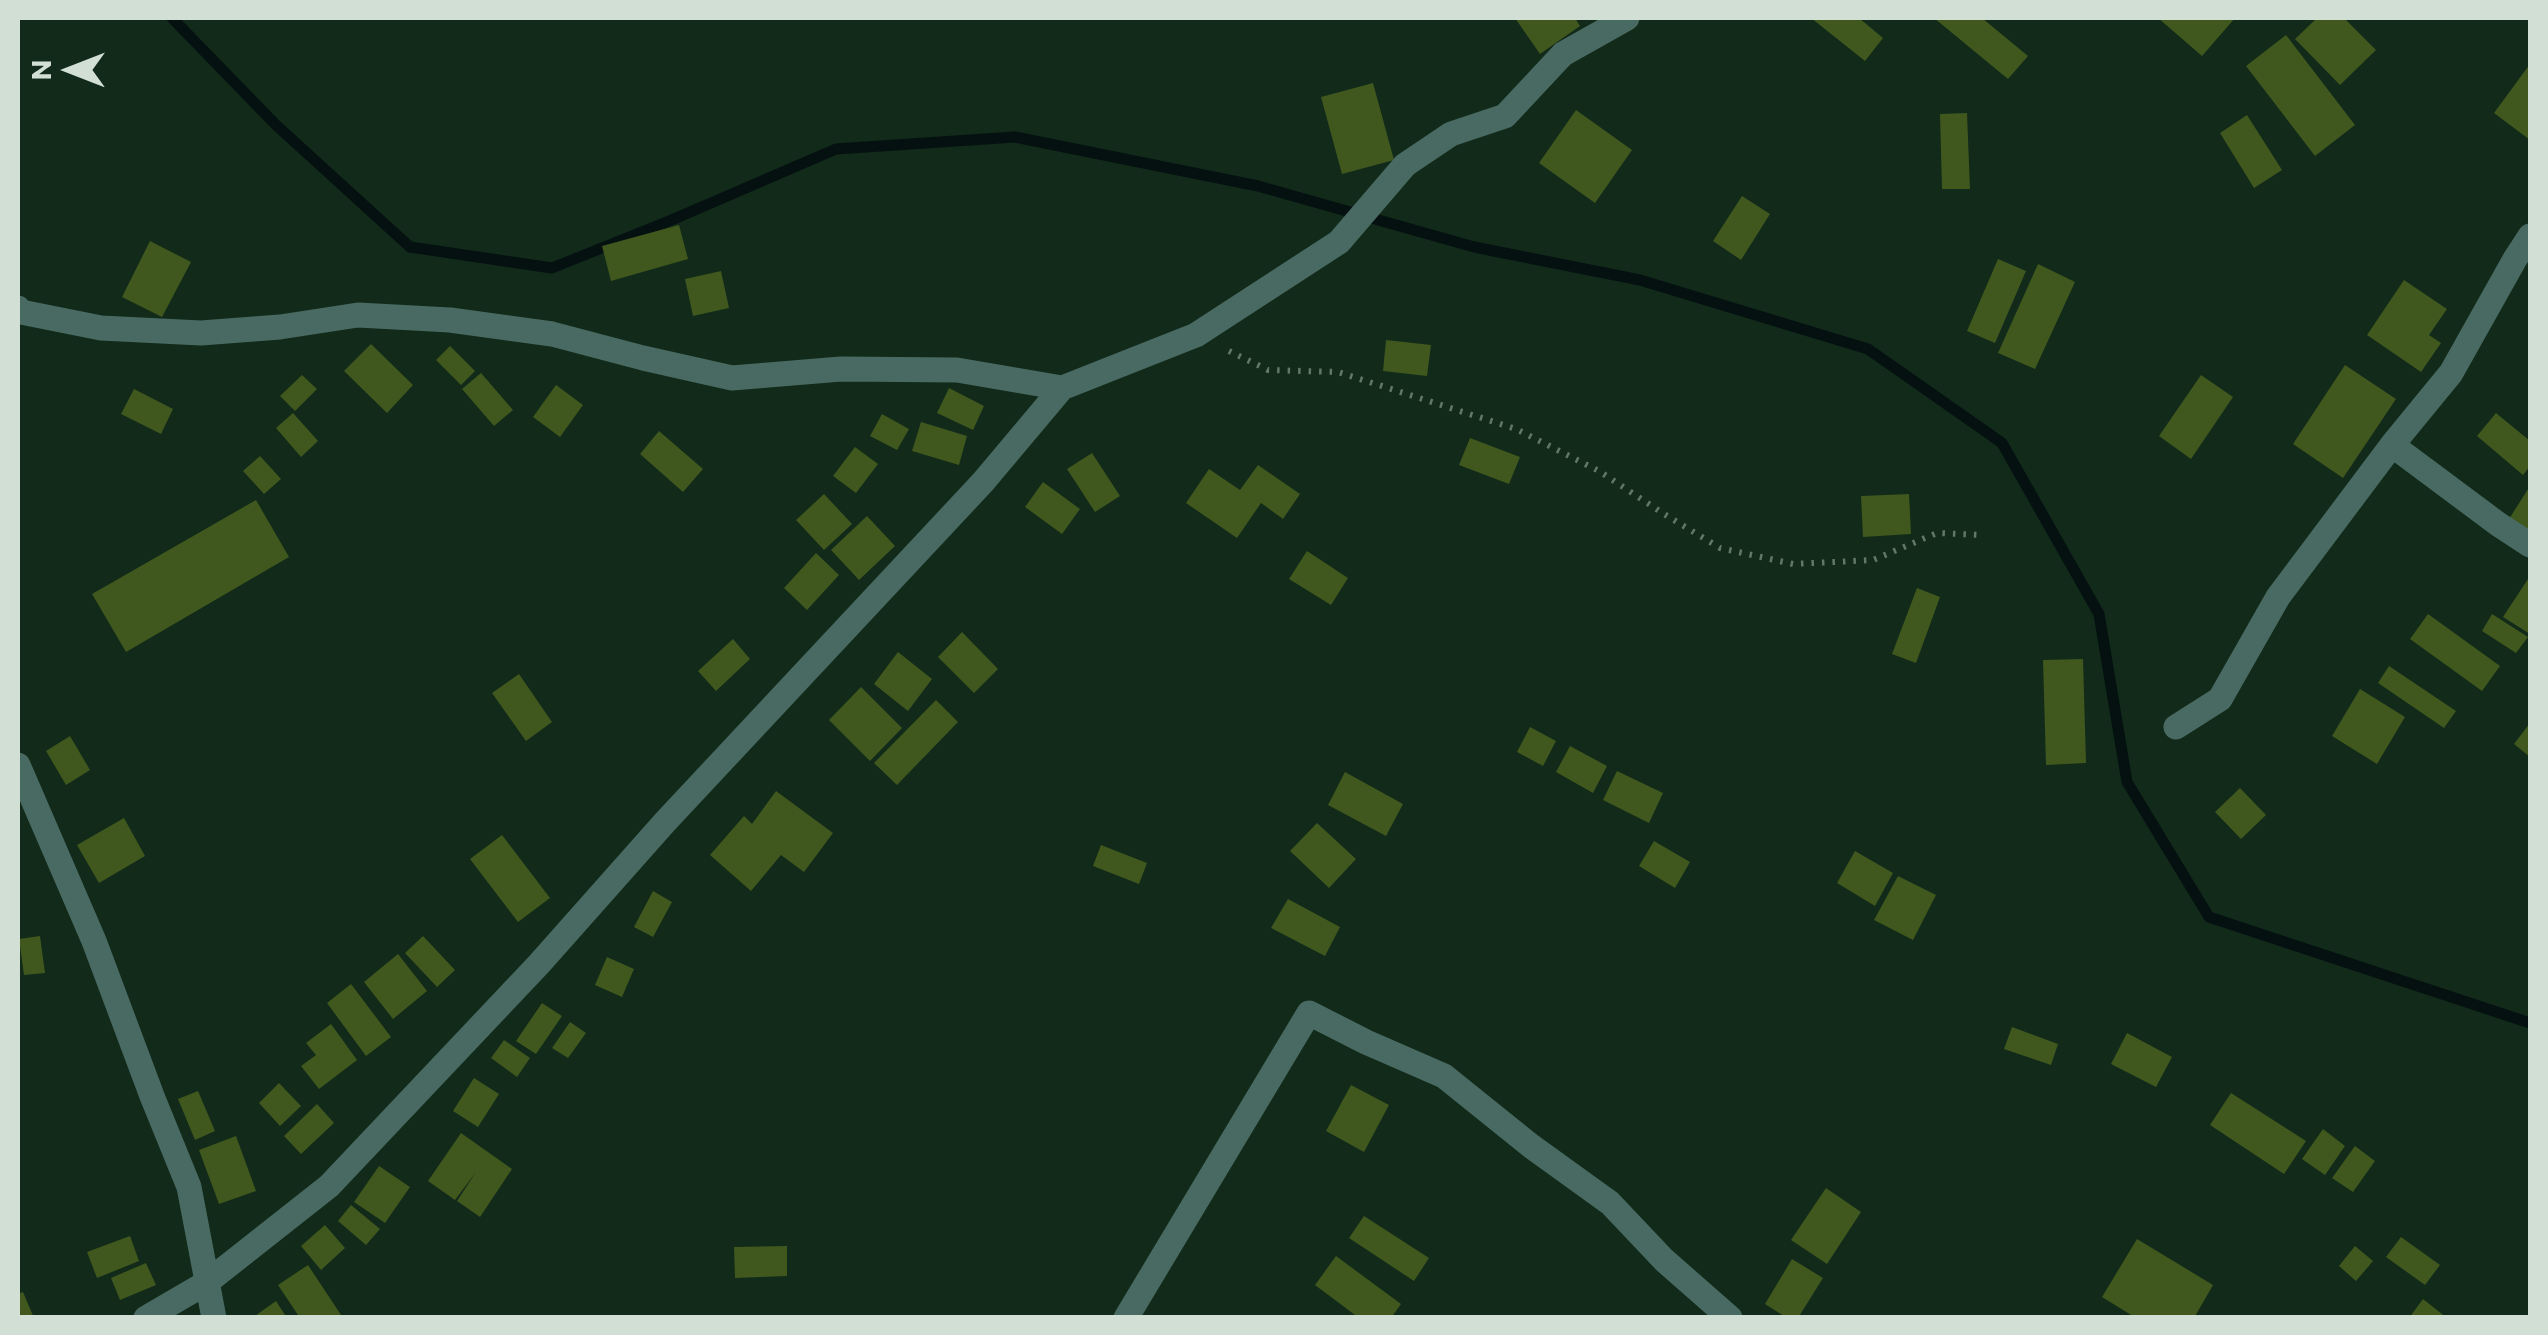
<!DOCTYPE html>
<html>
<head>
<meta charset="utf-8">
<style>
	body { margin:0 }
	#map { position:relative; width:2548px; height:1335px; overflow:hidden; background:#112a19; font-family:Commissioner,sans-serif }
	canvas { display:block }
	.frame { position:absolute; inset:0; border:20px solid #d1dfd4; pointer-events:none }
	.north { position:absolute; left:20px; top:20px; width:100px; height:100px; -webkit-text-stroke:8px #112a19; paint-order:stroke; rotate:270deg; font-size:28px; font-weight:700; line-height:40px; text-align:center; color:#d1dfd4 }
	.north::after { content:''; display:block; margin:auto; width:35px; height:45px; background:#d1dfd4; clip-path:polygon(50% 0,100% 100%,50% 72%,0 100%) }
</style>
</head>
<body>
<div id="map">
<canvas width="2548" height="1335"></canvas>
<div class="frame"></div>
<div class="north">N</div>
</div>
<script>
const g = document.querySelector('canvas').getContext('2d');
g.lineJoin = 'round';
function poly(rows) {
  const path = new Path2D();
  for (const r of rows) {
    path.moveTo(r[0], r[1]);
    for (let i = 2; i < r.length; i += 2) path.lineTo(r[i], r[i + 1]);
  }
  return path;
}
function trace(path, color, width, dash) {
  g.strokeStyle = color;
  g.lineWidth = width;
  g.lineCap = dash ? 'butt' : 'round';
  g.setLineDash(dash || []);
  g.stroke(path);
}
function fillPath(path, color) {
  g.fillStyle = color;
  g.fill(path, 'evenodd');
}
const stream = poly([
	[172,18,276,125,410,247,552,268,674,219,836,149,1015,137,1258,186,1474,247,1640,280,1868,349,2002,443,2099,614,2127,782,2209,917,2530,1023]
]);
const building = poly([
	[1515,18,1575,18,1580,26,1540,54],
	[1811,18,1859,18,1883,38,1865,61],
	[1934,18,1982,18,2028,56,2008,79],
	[2158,18,2235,18,2202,56],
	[2317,18,2344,18,2376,50,2340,85,2295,39],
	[2286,35,2355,125,2315,156,2246,66],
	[2530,64,2530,140,2494,113],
	[1373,83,1394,160,1342,174,1321,97],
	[1576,110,1632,150,1595,203,1539,163],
	[1967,113,1970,189,1942,189,1940,114],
	[2247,115,2282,170,2254,188,2220,133],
	[1742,196,1770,214,1741,260,1713,241],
	[679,225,688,259,611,281,602,246],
	[150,241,191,262,162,317,122,297],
	[1998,259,2026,271,1995,343,1967,331],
	[2038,264,2075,282,2035,369,1998,353],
	[721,271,729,308,693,316,685,279],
	[2404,280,2447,309,2429,335,2441,343,2421,372,2367,335],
	[1386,340,1431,345,1427,376,1383,371],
	[371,344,413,385,387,413,344,371],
	[450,346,475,371,461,385,436,360],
	[2345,365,2396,399,2343,478,2293,444],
	[481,373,513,410,494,426,462,389],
	[302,375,317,389,295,411,280,396],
	[2201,375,2233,397,2191,459,2159,436],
	[556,385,583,405,560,437,533,417],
	[949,388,984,406,973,430,937,413],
	[134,389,173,409,161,434,121,414],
	[293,413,318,441,301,457,276,428],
	[2496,413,2530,441,2530,466,2523,475,2477,436],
	[882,414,909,429,897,450,870,436],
	[921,422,967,436,959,465,912,451],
	[659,431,703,469,683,492,640,454],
	[1470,438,1520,457,1509,484,1459,465],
	[855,447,878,464,856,493,833,476],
	[1092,453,1120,496,1095,512,1067,469],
	[260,456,281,479,264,494,243,471],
	[1258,465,1300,494,1283,519,1261,503,1237,538,1186,503,1209,469,1240,490],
	[1043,482,1080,509,1062,534,1025,507],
	[2530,486,2530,533,2509,519],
	[824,494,852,524,824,550,796,520],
	[1909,494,1911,534,1863,537,1861,496],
	[256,500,289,557,126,652,92,594],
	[867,516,895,546,859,580,831,550],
	[1307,551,1348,578,1331,605,1289,579],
	[816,553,839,575,807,610,784,588],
	[2528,579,2530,581,2530,634,2503,617],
	[1917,588,1940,597,1916,663,1892,654],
	[2428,614,2500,666,2482,691,2410,639],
	[2492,614,2528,637,2516,653,2482,631],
	[962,632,998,669,974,693,938,657],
	[733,639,750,659,716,691,698,671],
	[898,652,932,679,908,711,874,684],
	[2083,659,2086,763,2046,765,2043,660],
	[2389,666,2456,711,2444,728,2378,683],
	[519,674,552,722,526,741,492,693],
	[861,687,902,728,870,761,829,720],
	[2360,689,2405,717,2377,764,2332,736],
	[936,700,958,722,897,785,874,763],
	[2530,723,2530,757,2514,744],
	[1530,727,1556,741,1543,766,1517,752],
	[70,736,90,770,66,785,46,751],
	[1570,746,1607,766,1593,793,1556,772],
	[1617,771,1663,793,1649,823,1603,800],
	[1345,772,1403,804,1386,836,1328,805],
	[2240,788,2266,815,2241,839,2215,812],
	[776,791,833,833,804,872,781,855,751,891,710,855,744,816,752,824],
	[124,818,145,856,99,883,77,845],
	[1317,823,1356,859,1329,888,1290,851],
	[502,835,550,898,518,922,470,859],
	[1654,841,1690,862,1675,888,1639,866],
	[1101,845,1147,863,1139,884,1093,866],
	[1855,851,1893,873,1875,906,1837,883],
	[1898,876,1936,895,1913,940,1874,920],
	[653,891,672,902,653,937,634,927],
	[1288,899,1340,927,1325,956,1271,928],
	[40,936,45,973,24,975,19,939],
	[423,936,455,970,437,987,405,953],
	[398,954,427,991,393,1019,364,982],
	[607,957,634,969,622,997,595,985],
	[351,984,391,1037,366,1056,327,1003],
	[542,1003,562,1016,536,1054,516,1041],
	[570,1022,586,1033,568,1058,552,1048],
	[331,1024,357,1060,319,1089,301,1066,316,1055,306,1043],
	[2012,1027,2058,1044,2051,1065,2004,1049],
	[2127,1033,2172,1057,2156,1087,2111,1064],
	[504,1040,530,1058,517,1077,491,1058],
	[474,1078,499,1094,478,1127,453,1111],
	[279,1083,301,1106,280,1126,259,1103],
	[1351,1085,1389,1105,1364,1152,1326,1131],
	[198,1091,215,1131,195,1140,178,1099],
	[2231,1093,2306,1141,2284,1174,2210,1125],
	[317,1104,334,1123,301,1154,284,1136],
	[2323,1129,2345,1146,2325,1175,2302,1159],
	[461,1133,512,1169,480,1217,457,1201,476,1172,455,1200,428,1181],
	[236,1136,256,1191,219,1204,199,1150],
	[2355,1146,2375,1161,2353,1192,2332,1178],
	[379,1166,410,1187,385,1223,354,1202],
	[1826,1188,1861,1212,1827,1264,1791,1240],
	[351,1205,380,1229,366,1245,338,1221],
	[1364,1216,1429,1258,1414,1281,1349,1238],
	[325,1225,345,1248,321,1270,301,1246],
	[130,1236,139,1261,97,1278,87,1252],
	[2401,1237,2440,1265,2425,1285,2386,1257],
	[2137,1239,2213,1285,2194,1318,2136,1318,2102,1297],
	[787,1246,787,1276,735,1278,734,1247],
	[2355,1246,2373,1261,2356,1281,2339,1266],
	[1336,1256,1401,1304,1391,1318,1359,1318,1315,1285],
	[1792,1259,1823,1278,1798,1318,1787,1318,1765,1304],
	[146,1263,156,1285,120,1300,111,1278],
	[308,1265,343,1318,300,1318,278,1285],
	[23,1292,34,1318,18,1318,18,1294],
	[2423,1299,2447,1318,2409,1318],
	[276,1301,287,1318,252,1318]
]);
const path = poly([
	[1229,351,1268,370,1338,372,1516,429,1599,471,1664,514,1720,548,1793,564,1873,560,1937,533,1980,535]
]);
const minor = poly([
	[18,308,21,312,101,328,201,333,280,327,358,315,450,320,552,334,643,358,732,378,841,369,957,370,1062,388],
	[2392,445,2498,524,2530,545],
	[2176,727,2220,699,2278,597,2392,445,2451,373,2515,259,2530,236],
	[18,765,94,941,152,1096,189,1187,214,1318],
	[146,1318,206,1283,329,1186,539,964,665,822,983,482,1062,388,1196,335,1339,242,1405,165,1451,134,1505,116,1563,54,1627,18],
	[1126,1318,1309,1013,1366,1042,1444,1076,1531,1146,1610,1203,1664,1260,1730,1318]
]);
trace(stream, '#051011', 11);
fillPath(building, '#40581e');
trace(path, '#627768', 6, [2.5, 8]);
trace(minor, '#496a62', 25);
</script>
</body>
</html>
